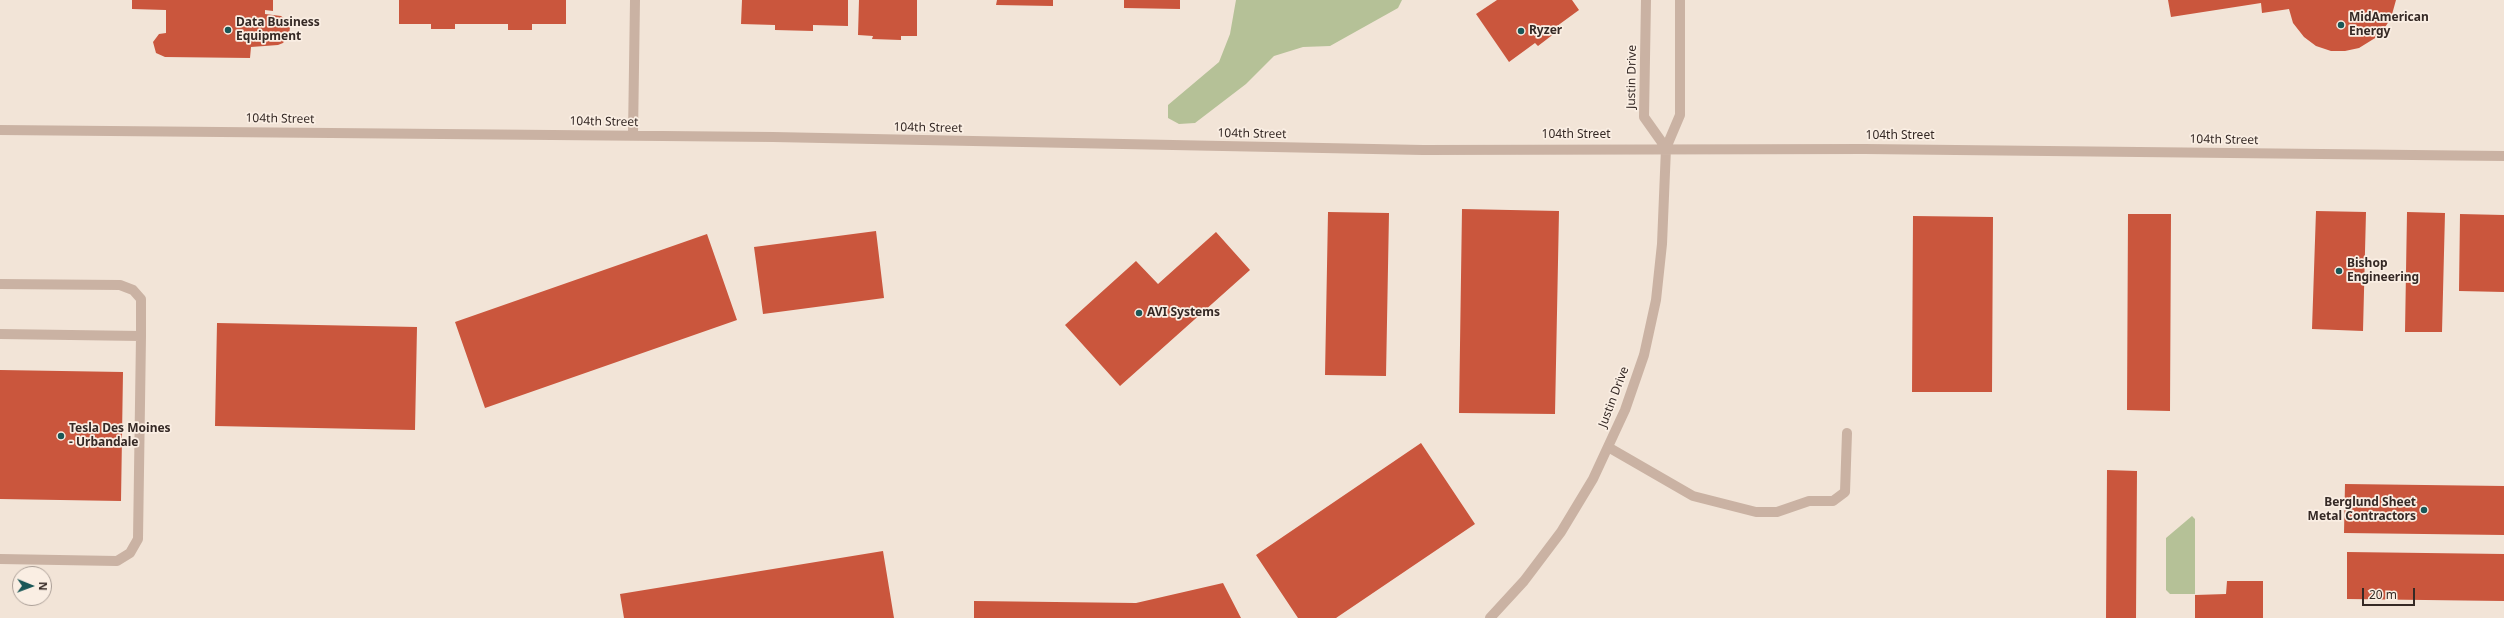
<!DOCTYPE html>
<html>
<head>
<meta charset="utf-8">
<style>
	body { margin:0 }
	#map { position:relative; width:2504px; height:618px; overflow:hidden; background:#f2e4d7; font-family:"Noto Sans",sans-serif }
	canvas { display:block }
	.north { position:absolute; left:12px; top:566px; width:40px; height:40px; box-sizing:border-box; background:#faeee3; border:1px solid #ab9f97; border-radius:50%; rotate:91deg; font-size:11px; font-weight:700; line-height:16px; text-align:center; color:#352925 }
	.north::after { content:''; display:block; margin:auto; width:14px; height:18px; background:#1a5757; clip-path:polygon(50% 0,100% 100%,50% 72%,0 100%) }
	.scale { position:absolute; left:2362px; top:588px; width:53px; height:18px; box-sizing:border-box; border:2px solid #352925; border-top:0; padding-left:5px; font-size:12px; line-height:14px; white-space:nowrap; color:#352925; -webkit-text-stroke:3px #faeee3; paint-order:stroke }
</style>
</head>
<body>
<div id="map">
<canvas width="2504" height="618"></canvas>
<div class="north">N</div>
<div class="scale">20 m</div>
</div>
<script>
const g = document.querySelector('canvas').getContext('2d');
g.lineJoin = 'round';
function fillPath(path, color) {
  g.fillStyle = color;
  g.fill(path, 'evenodd');
}
function poly(rows) {
  const path = new Path2D();
  for (const r of rows) {
    path.moveTo(r[0], r[1]);
    for (let i = 2; i < r.length; i += 2) path.lineTo(r[i], r[i + 1]);
  }
  return path;
}
function trace(path, color, width, dash) {
  g.strokeStyle = color;
  g.lineWidth = width;
  g.lineCap = dash ? 'butt' : 'round';
  g.setLineDash(dash || []);
  g.stroke(path);
}
function label(font, color, halo, rows, align = 'center') {
  g.font = font + ' "Noto Sans",sans-serif';
  g.lineWidth = 3.5;
  g.setLineDash([]);
  g.textBaseline = 'middle';
  g.strokeStyle = halo;
  g.fillStyle = color;
  for (const [text, x, y, turn = 0] of rows) {
    g.save();
    g.translate(x, y);
    g.rotate((+turn || 0) * Math.PI / 180);
    g.textAlign = isNaN(turn) ? turn : align;
    if (halo) g.strokeText(text, 0, 0);
    g.fillText(text, 0, 0);
    g.restore();
  }
}
const green = poly([
	[1236,0,1402,0,1398,8,1330,46,1303,47,1274,56,1246,84,1195,123,1179,124,1168,118,1168,105,1219,62,1230,34],
	[2192,516,2195,519,2195,594,2170,594,2166,590,2166,538]
]);
const building = poly([
	[132,0,273,0,273,11,265,10,265,14,281,16,286,20,290,27,289,35,283,43,278,45,251,47,250,58,165,57,156,53,153,42,159,34,166,33,166,10,132,9],
	[399,0,566,0,566,24,532,24,532,30,508,30,508,24,455,24,455,29,431,29,431,24,399,24],
	[742,0,848,0,848,26,813,25,813,31,775,30,775,25,741,24],
	[859,0,917,0,917,36,901,36,901,40,872,39,873,36,858,35],
	[997,0,1053,0,1053,6,996,5],
	[1124,0,1180,0,1180,9,1124,8],
	[1497,0,1572,0,1579,10,1553,29,1555,33,1538,46,1535,43,1509,62,1476,14],
	[2168,0,2396,0,2391,18,2380,35,2359,48,2345,51,2331,51,2316,46,2304,37,2293,23,2289,9,2262,13,2261,3,2171,17],
	[1462,209,1559,211,1555,414,1459,413],
	[2316,211,2366,212,2363,331,2312,329],
	[1328,212,1389,213,1386,376,1325,375],
	[2407,212,2445,213,2442,332,2405,332],
	[2128,214,2171,214,2170,411,2127,410],
	[2460,214,2504,215,2504,292,2459,291],
	[1913,216,1993,217,1992,392,1912,392],
	[876,231,884,298,763,314,754,247],
	[1216,232,1250,270,1120,386,1065,325,1136,261,1158,284],
	[707,234,737,320,485,408,455,322],
	[217,323,417,327,415,430,215,426],
	[0,370,123,372,121,501,0,499],
	[1421,443,1475,524,1336,618,1298,618,1256,555],
	[2107,470,2137,471,2136,618,2106,618],
	[2345,484,2504,486,2504,535,2344,533],
	[883,551,894,618,624,618,620,594],
	[2347,552,2504,554,2504,601,2347,599],
	[2227,581,2263,581,2263,618,2195,618,2195,595,2226,594],
	[1223,583,1241,618,974,618,974,601,1136,603]
]);
const minor = poly([
	[1646,0,1644,117,1666,148],
	[0,130,773,137,1423,150,1865,149,2504,156],
	[633,135,635,0],
	[0,284,120,285,133,290,141,299,141,336,138,539,130,553,117,561,0,559],
	[0,334,141,336],
	[1608,447,1693,496,1756,512,1777,512,1809,501,1833,501,1845,492,1847,433],
	[1490,618,1524,581,1561,532,1593,479,1625,410,1644,355,1656,300,1662,244,1666,148,1680,115,1680,0]
]);
const markers = [
	[2341,25,4,"#1a5757"],
	[228,30,4,"#1a5757"],
	[1521,31,4,"#1a5757"],
	[2339,271,4,"#1a5757"],
	[1139,313,4,"#1a5757"],
	[61,436,4,"#1a5757"],
	[2424,510,4,"#1a5757"]
];
const poiNames = [
	["MidAmerican",2349,18],
	["Energy",2349,32],
	["Data Business",236,23],
	["Equipment",236,37],
	["Ryzer",1529,31],
	["Bishop",2347,264],
	["Engineering",2347,278],
	["AVI Systems",1147,313],
	["Tesla Des Moines",69,429],
	["- Urbandale",69,443],
	["Berglund Sheet",2416,503,"right"],
	["Metal Contractors",2416,517,"right"]
];
const streetNames = [
	["Justin Drive",1632,77,-89],
	["104th Street",280,119,1],
	["104th Street",604,122,1],
	["104th Street",928,128,1],
	["104th Street",1252,134,1],
	["104th Street",1576,135],
	["104th Street",1900,136],
	["104th Street",2224,140,1],
	["Justin Drive",1614,397,-69]
];
fillPath(green, '#b5c197');
fillPath(building, '#ca563d');
trace(minor, '#cab2a3', 10);
for (const [x, y, r, color] of markers) {
  const dot = new Path2D();
  dot.arc(x, y, r, 0, 2 * Math.PI);
  g.fillStyle = color;
  g.fill(dot);
  trace(dot, '#faeee3', 1.5);
}
label('bold 12px', '#352925', '#faeee3', poiNames, 'left');
label('12px', '#352925', '#faeee3', streetNames);
</script>
</body>
</html>
